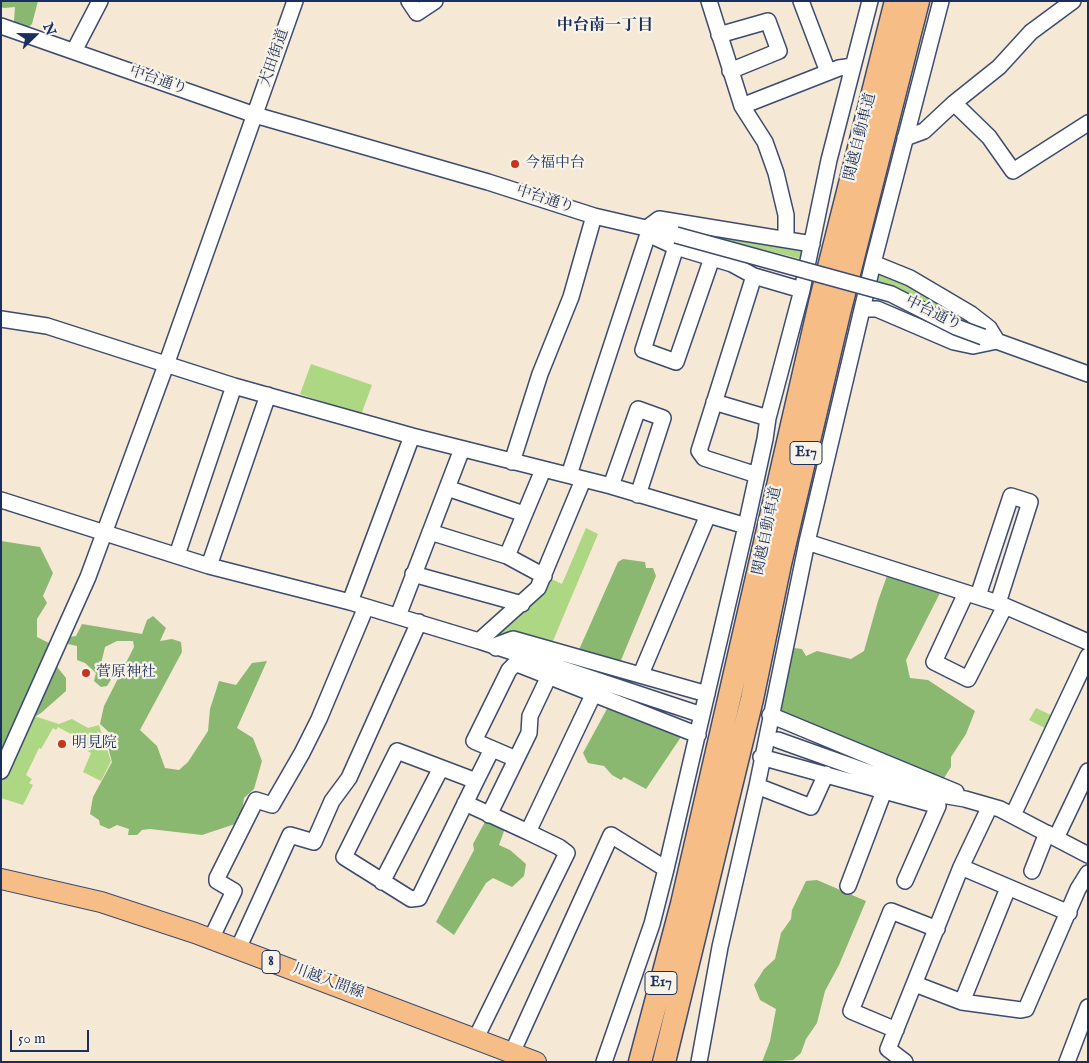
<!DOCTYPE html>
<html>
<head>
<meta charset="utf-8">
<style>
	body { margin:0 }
	#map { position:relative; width:1089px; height:1063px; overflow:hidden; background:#f5e8d4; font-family:"IM FELL English",serif }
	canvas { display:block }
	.frame { position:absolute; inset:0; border:2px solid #1b2f5e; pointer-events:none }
	.north { position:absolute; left:10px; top:10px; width:50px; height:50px; -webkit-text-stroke:4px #f7f3e8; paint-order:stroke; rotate:68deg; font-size:14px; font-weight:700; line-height:20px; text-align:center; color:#1b2f5e }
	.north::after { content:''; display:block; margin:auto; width:18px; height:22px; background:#1b2f5e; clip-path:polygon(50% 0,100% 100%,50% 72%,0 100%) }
	.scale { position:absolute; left:10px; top:1030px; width:79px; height:22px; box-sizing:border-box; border:2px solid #1b2f5e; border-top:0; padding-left:6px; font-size:15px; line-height:18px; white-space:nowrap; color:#1b2f5e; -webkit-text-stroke:4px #f7f3e8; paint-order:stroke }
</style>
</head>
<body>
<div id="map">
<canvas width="1089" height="1063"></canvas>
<div class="frame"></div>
<div class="north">N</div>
<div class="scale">50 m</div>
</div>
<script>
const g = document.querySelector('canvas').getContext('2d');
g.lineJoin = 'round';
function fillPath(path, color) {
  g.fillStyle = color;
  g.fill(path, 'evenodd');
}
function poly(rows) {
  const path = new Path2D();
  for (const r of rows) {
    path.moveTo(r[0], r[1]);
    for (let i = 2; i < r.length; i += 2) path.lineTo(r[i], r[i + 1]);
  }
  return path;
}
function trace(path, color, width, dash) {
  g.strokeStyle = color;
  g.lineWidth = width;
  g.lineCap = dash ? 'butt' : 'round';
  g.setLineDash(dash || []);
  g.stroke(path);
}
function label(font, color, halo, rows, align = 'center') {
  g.font = font + ' "IM FELL English","Noto Serif JP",serif';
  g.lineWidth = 4.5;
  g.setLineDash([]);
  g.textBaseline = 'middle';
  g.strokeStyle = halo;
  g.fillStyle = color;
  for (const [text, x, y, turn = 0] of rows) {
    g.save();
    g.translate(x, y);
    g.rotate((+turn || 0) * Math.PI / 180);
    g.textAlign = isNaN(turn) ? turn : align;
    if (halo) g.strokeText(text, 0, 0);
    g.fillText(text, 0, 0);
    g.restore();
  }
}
const green = poly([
	[677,227,803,248,805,260,701,234],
	[879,273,911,285,943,307,986,330,961,321,899,289,873,280,875,275],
	[311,364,372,385,361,415,300,394],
	[586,528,598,534,550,648,480,641,545,576,562,584],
	[1036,708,1055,717,1049,730,1029,720],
	[34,716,59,724,72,719,88,728,99,725,111,761,101,781,83,772,91,753,83,748,86,742,58,727,56,730,53,728,41,749,39,748,26,775,32,779,29,783,33,785,23,805,1,798,1,776,29,718]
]);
const forest = poly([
	[1,1,38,1,32,24,26,29,18,25,14,21,15,7,4,8,1,7],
	[1,541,40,547,53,573,43,596,47,603,37,619,37,637,55,646,54,663,66,678,66,691,41,713,18,727,1,761],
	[623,559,645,562,646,568,653,568,656,576,619,665,578,652,618,562],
	[888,573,936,588,940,593,906,660,910,678,928,680,975,711,966,734,951,757,951,767,942,781,779,714,789,653,794,648,802,649,806,656,817,651,851,659,864,651,878,601],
	[153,616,166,628,160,641,172,639,181,642,182,652,140,730,157,746,165,768,179,770,188,762,208,731,210,709,219,681,236,685,252,663,267,661,237,728,253,738,262,761,254,789,244,798,242,812,235,824,202,835,150,829,142,830,137,835,128,835,129,829,117,825,109,829,100,825,99,820,90,814,93,797,112,762,107,743,112,735,100,724,104,706,134,647,133,641,117,641,105,647,100,668,110,672,112,678,107,686,101,687,94,681,96,673,85,663,77,660,77,646,68,644,70,637,76,636,82,624,142,634,147,620],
	[608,707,683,734,646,789,624,777,621,780,612,775,604,766,588,763,583,753],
	[486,820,500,826,504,831,499,845,510,850,526,864,524,876,512,887,493,878,486,883,454,935,436,922,474,850,473,844],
	[817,880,866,901,839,965,825,991,817,1023,806,1039,801,1053,793,1060,762,1062,770,1041,776,1009,760,1000,754,985,764,969,775,959,781,933,791,919,792,910,806,881]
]);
const minorTunnel = poly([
	[696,713,778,740]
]);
const minor = poly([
	[409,1,417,13,435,1],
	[709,1,742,106,765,142,776,173,786,215,786,239],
	[801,1,828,72],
	[1,26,255,115,488,182,594,216,676,235],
	[719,35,768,21,779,51,730,71],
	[74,51,100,1],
	[954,103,989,137,1013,171,1088,123],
	[742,106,839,68,853,66],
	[905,138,924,131,954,103,999,67,1031,32,1073,1],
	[676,247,643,350,676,362,712,258],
	[754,276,699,451,704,458,757,475],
	[802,290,754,276,732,264,676,247,648,234,647,228,659,219,812,244],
	[864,309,877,309,954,342,973,346,997,341,989,328,971,314,910,278,873,263],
	[1,319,47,326,234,386,412,436,611,486,746,526],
	[988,338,1088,374],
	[714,402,768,418],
	[512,462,540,374,571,297,594,216],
	[569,475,648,234],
	[611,486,638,409,663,418,638,495],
	[447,488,524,514],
	[1,500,209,566,350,602,479,641,696,713],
	[430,532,507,556,543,470],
	[807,542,998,603,1088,642],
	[177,555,234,386],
	[507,556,544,576],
	[209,566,268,395],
	[413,574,522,604],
	[966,593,934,662,968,679,1005,606],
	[978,596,1011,496,1030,502,998,603],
	[350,602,412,436],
	[398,616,462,449],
	[479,641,538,588,583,480],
	[496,648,494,646,513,639,707,694],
	[520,665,698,735],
	[641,674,708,515],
	[770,715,956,792],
	[778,740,924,792,965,799,1000,809,1088,855],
	[397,751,476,781,419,898,411,899,344,857,397,751],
	[761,757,928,803],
	[516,759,474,741,509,670,516,663],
	[1,771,88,577,166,365,295,1],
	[476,781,492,749],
	[757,786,811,807,826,774],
	[465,803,528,832],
	[489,815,529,733,530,716,549,676],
	[1013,815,1088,656],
	[1056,838,1088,771],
	[961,867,1069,913],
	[1032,871,1047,833],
	[905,881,938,806],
	[382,882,441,768],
	[848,886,884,791],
	[211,939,234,891,217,881,217,878,256,800,272,805,302,753,319,719,366,607],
	[238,949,290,835,314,842,332,801,349,778,419,622],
	[915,984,962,1002,1021,1010,1026,1009,1078,889,1088,873],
	[962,1002,1008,888],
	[896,1030,851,1011,891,911,937,929],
	[476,1038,567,853,559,847,528,832,594,693],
	[512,1053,611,835,666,869],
	[604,1062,652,924,666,869,746,526,765,439,768,418,802,290,829,160,870,1],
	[699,1062,720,947,757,786,807,542,873,263,941,1],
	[905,1062,888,1049,961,867,990,806],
	[1067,1062,1088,1007]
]);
const major = poly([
	[1,879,101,902,195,933,536,1062]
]);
const highway = poly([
	[640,1062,682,904,820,303,896,1],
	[664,1062,752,699,780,564,839,313,918,1]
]);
const minorBridge = poly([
	[676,235,891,294,956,327,983,337]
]);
const markers = [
	[515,164,5,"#c8321e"],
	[86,673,5,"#c8321e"],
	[62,744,5,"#c8321e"]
];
const shields = [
	[806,453,32],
	[271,962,18],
	[661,983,32]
];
const shieldNames = [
	["E17",806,453],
	["8",271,962],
	["E17",661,983]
];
const streetNames = [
	["大田街道",275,58,-71],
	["中台通り",158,81,19],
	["関越自動車道",861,137,-76],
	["中台通り",545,200,18],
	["中台通り",933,314,26],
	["関越自動車道",768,531,-78],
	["川越入間線",328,982,20]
];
const poiNames = [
	["今福中台",525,164],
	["菅原神社",96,673],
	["明見院",72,744]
];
const neighbourhoodNames = [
	["中台南一丁目",605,27]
];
fillPath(green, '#add782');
fillPath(forest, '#8ab870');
trace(minorTunnel, '#c9c3bc', 15, [15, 8]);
trace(minor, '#3c4b70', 18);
trace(major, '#3c4b70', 22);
trace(highway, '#3c4b70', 25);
trace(minor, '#fff', 15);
trace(major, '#f6be86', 20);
trace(highway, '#f6be86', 22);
trace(minorBridge, '#3c4b70', 18, []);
trace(minorBridge, '#fff', 15);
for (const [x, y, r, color] of markers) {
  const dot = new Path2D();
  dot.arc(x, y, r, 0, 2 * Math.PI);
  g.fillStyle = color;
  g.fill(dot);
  trace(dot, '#f7f3e8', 2);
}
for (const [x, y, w] of shields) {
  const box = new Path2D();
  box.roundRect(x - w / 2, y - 11.5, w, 23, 4);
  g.fillStyle = '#f7f3e8';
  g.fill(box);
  trace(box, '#1b2f5e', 1);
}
label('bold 14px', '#1b2f5e', null, shieldNames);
label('15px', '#1b2f5e', '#f7f3e8', streetNames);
label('15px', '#1b2f5e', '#f7f3e8', poiNames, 'left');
label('bold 16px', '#1b2f5e', '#f7f3e8', neighbourhoodNames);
</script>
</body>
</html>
